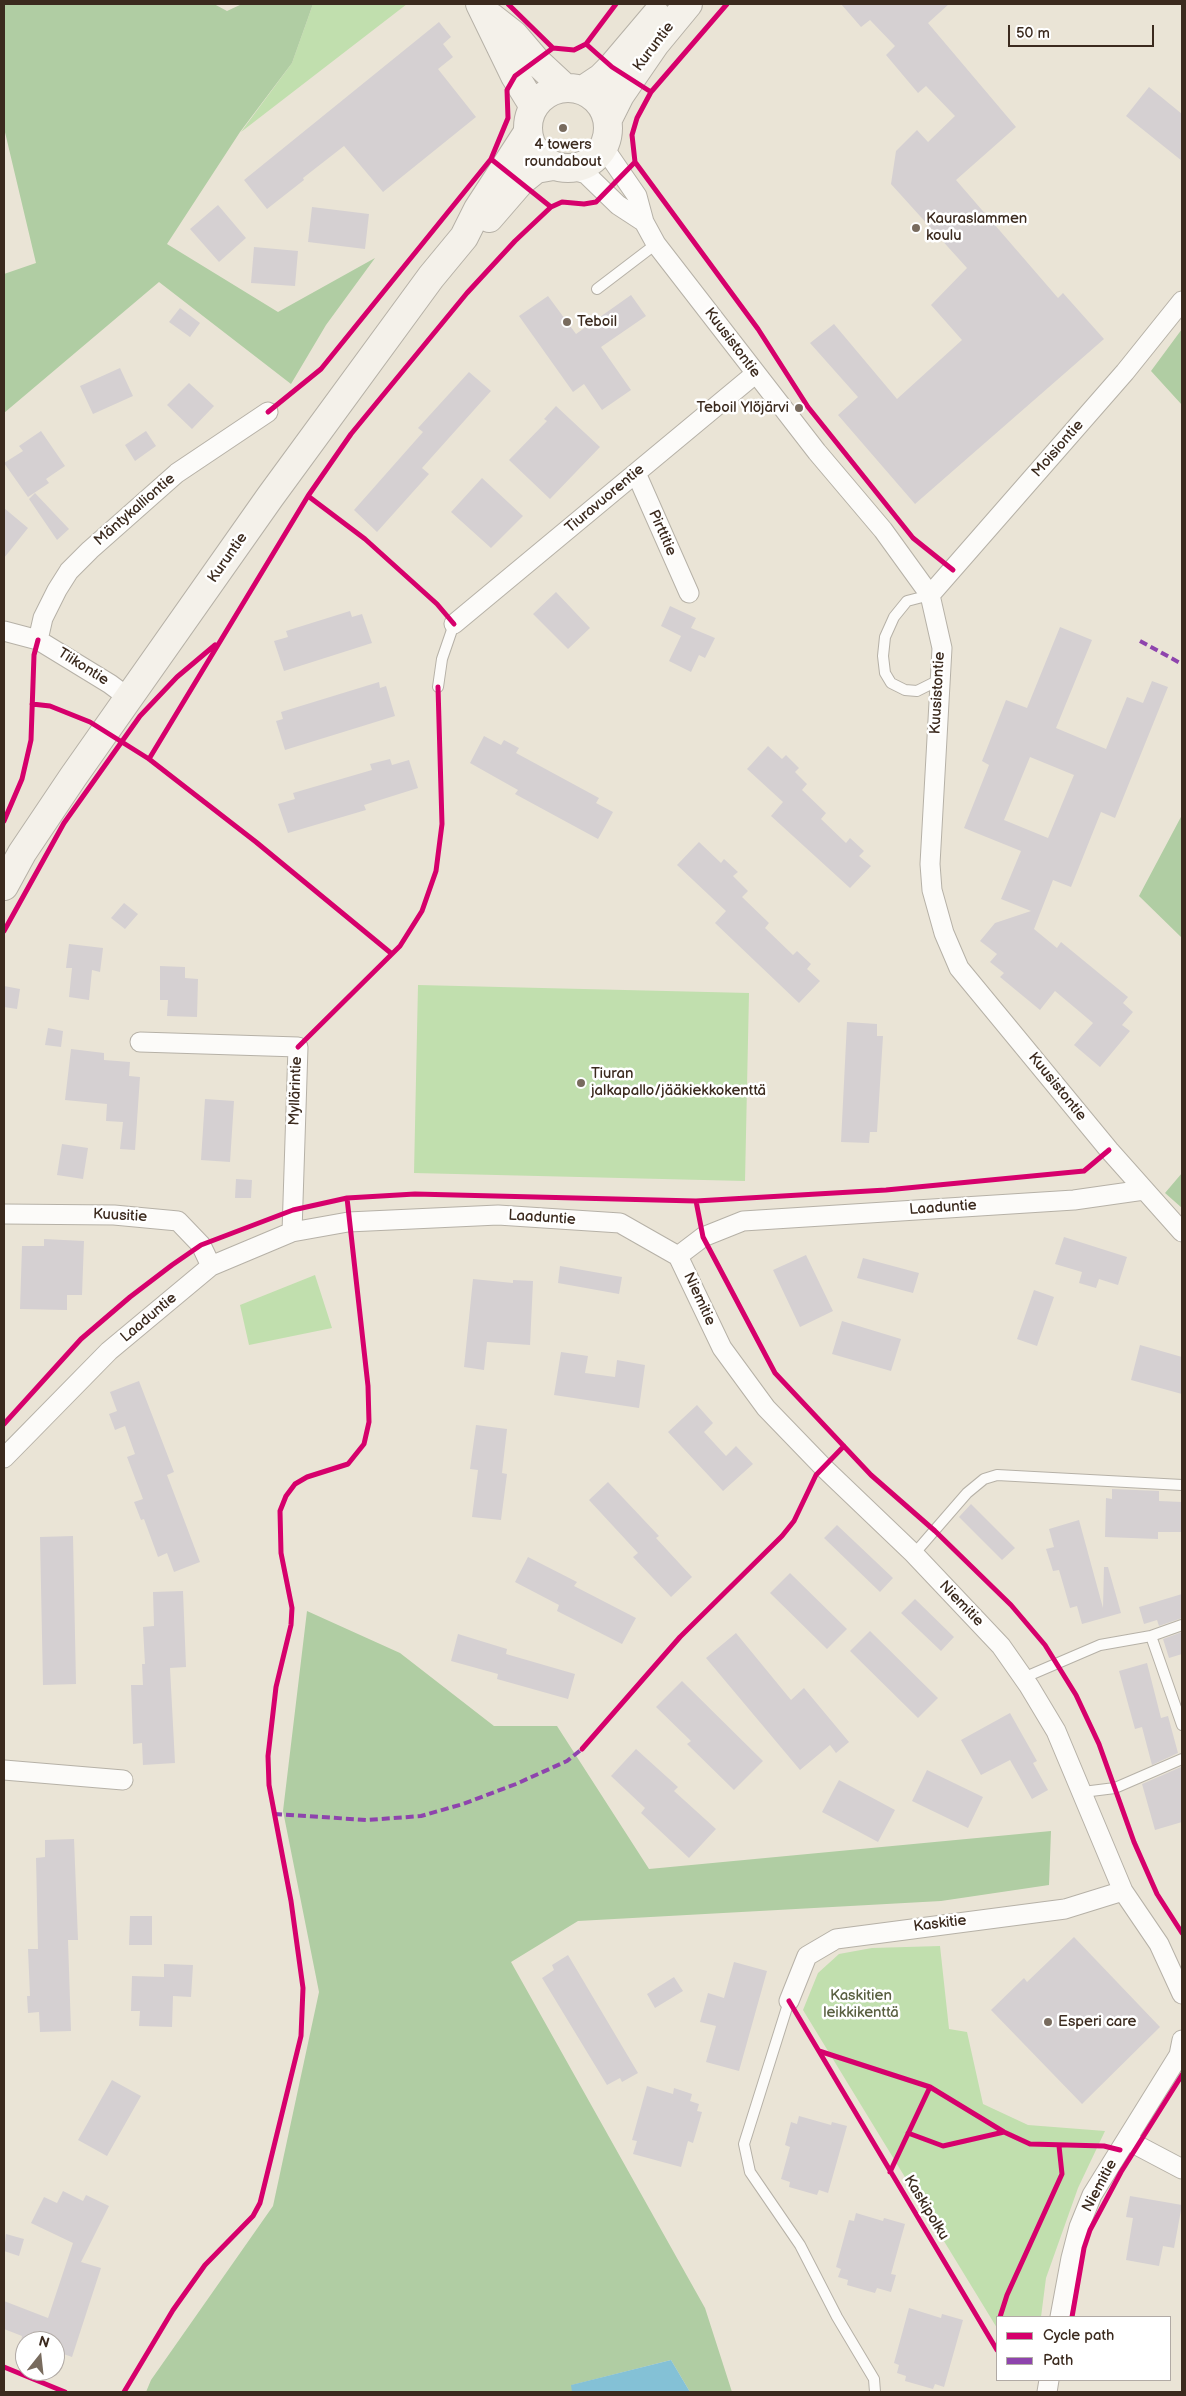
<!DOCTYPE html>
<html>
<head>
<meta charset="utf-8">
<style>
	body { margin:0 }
	#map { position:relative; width:1186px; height:2396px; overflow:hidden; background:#eae4d6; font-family:"Balsamiq Sans",sans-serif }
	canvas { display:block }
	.frame { position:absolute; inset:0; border:5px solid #3b2a1e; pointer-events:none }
	.legend { position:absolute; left:996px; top:2316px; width:175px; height:65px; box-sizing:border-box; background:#fff; border:1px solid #b1aaa5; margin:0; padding:6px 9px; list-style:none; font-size:15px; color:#3b2a1e }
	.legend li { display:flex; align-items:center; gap:10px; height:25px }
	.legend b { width:25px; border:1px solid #b1aaa5 }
	.north { position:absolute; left:15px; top:2331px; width:50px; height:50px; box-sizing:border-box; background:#fff; border:1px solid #b1aaa5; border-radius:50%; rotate:16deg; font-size:14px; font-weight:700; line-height:20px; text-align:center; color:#3b2a1e }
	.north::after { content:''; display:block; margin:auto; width:18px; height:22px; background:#786b5e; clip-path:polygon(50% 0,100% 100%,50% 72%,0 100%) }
	.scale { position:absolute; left:1008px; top:25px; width:146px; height:22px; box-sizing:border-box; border:2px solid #3b2a1e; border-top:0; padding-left:6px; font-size:15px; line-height:18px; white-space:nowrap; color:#3b2a1e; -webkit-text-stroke:4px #fff; paint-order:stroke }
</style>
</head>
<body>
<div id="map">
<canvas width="1186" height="2396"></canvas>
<div class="frame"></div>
<ul class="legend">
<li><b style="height:6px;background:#d6006c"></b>Cycle path</li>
<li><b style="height:6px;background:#8e44ad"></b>Path</li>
</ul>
<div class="north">N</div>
<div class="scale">50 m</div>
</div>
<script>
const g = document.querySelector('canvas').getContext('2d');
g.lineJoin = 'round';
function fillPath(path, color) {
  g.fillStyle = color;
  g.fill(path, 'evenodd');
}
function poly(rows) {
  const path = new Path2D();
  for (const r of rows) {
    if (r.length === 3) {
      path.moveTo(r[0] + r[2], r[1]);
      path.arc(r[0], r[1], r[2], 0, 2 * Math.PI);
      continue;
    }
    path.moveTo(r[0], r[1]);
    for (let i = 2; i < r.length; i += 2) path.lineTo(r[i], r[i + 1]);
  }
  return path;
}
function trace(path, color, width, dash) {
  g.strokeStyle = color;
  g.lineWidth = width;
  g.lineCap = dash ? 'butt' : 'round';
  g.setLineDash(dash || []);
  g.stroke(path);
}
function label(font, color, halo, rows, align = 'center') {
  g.font = font + ' "Balsamiq Sans",sans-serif';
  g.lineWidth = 5;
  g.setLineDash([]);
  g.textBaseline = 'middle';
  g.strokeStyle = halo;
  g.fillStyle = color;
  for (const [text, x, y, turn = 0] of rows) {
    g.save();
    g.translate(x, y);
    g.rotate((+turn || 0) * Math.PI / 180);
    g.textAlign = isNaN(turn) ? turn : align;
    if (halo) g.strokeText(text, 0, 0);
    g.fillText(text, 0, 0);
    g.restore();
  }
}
const green = poly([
	[313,4,407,4,241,132,292,63],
	[418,985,749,993,745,1181,414,1173],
	[315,1275,332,1328,249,1345,240,1305],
	[940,1946,949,2029,967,2032,983,2104,1028,2125,1105,2131,1078,2188,1046,2278,1041,2317,997,2317,997,2328,803,2010,818,1973,839,1954,872,1948]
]);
const forest = poly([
	[4,4,214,4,227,11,242,4,313,4,292,63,240,132,167,244,278,312,375,258,326,325,291,384,159,282,4,413,4,274,36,263,4,128],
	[1182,329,1182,405,1151,371],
	[1182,815,1182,938,1139,896],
	[1182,1173,1182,1208,1165,1193],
	[307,1611,400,1653,494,1726,557,1726,649,1869,1051,1831,1049,1885,941,1901,578,1921,511,1962,705,2308,732,2392,690,2392,671,2360,572,2385,572,2392,146,2392,151,2380,273,2206,319,1992,283,1811]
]);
const water = poly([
	[671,2360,690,2392,572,2392,571,2385]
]);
const building = poly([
	[841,4,949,4,928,23,1016,127,956,180,1058,298,1063,293,1104,339,915,504,838,415,858,397,810,343,834,324,897,399,962,340,931,305,967,268,891,184,896,151,917,130,928,142,955,116,926,86,918,93,886,55,895,46,870,20,861,27],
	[439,22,451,37,443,44,453,57,438,69,476,117,383,192,344,146,303,178,304,180,267,209,244,180],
	[1149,87,1182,114,1182,161,1126,116],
	[218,205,246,238,219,262,190,229],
	[312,207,369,214,365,249,308,242],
	[254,247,298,251,295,286,251,283],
	[631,295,646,316,601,347,631,390,602,410,584,384,573,392,519,316,548,296,576,334],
	[180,308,200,323,190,337,169,322],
	[120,368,133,396,93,414,80,386],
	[469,372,491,391,422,468,429,474,377,532,354,510,423,432,418,428],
	[189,383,214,406,192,429,167,405],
	[556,406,600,447,550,499,509,460,547,421,544,419],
	[41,431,65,466,46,479,49,483,28,497,4,463,23,451,19,446],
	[146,431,156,446,135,461,125,445],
	[482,478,523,516,491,548,451,512],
	[35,493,69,529,57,540,29,499],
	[4,508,28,528,4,558],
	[556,592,590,628,568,649,533,614],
	[670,606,696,618,691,628,715,638,705,658,699,655,691,672,669,661,681,636,661,626],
	[350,611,352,617,362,614,372,643,284,671,274,641,288,637,286,631],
	[1060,627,1092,640,1056,728,1106,749,1127,697,1143,703,1152,681,1168,687,1115,818,1101,812,1071,887,1053,880,1034,929,1057,948,1061,942,1128,997,1123,1003,1133,1012,1122,1025,1130,1031,1100,1067,1074,1045,1093,1023,1055,991,1040,1010,1000,977,1004,973,990,962,997,954,980,941,995,923,1031,911,1001,899,1021,851,964,828,989,765,982,761,1006,700,1027,708],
	[1030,757,1074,775,1048,838,1004,820],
	[379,682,380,688,386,686,395,716,285,750,276,721,283,719,281,712],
	[484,736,501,745,504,740,519,748,516,753,599,798,596,803,613,812,598,839,515,794,518,790,470,763],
	[768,746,782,759,786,755,799,768,795,772,807,784,802,790,826,813,821,819,846,843,850,838,864,851,859,856,871,866,850,888,771,816,783,802,747,769],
	[390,759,392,765,409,760,418,788,364,805,366,810,288,833,278,804,295,799,293,793,372,770,370,764],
	[699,842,721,863,724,859,738,872,733,876,748,891,742,897,769,923,765,928,793,955,797,951,811,964,807,969,820,981,799,1003,715,923,726,911,677,865],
	[124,903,138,914,125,929,111,918],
	[69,944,103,948,100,972,92,970,89,1000,69,997,72,968,66,968],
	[160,966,185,967,185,978,198,979,197,1017,167,1016,168,1000,160,1000],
	[4,986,20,989,17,1009,4,1007],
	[847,1022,877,1024,877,1036,883,1036,877,1132,870,1132,869,1143,841,1142],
	[48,1028,63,1031,61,1047,45,1045],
	[71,1049,104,1053,104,1060,130,1062,129,1076,140,1077,135,1150,120,1149,123,1122,106,1121,107,1104,65,1100],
	[205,1099,234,1101,230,1162,201,1160],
	[62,1144,88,1148,83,1179,57,1175],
	[236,1179,252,1180,251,1198,235,1198],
	[1064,1237,1127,1257,1118,1285,1099,1279,1096,1288,1079,1283,1082,1272,1055,1264],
	[44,1239,84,1241,82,1295,67,1295,67,1310,20,1309,22,1246,44,1246],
	[806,1255,833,1311,800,1327,773,1270],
	[863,1258,919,1273,913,1293,857,1278],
	[560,1266,622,1277,619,1294,558,1283],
	[473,1279,513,1283,513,1280,533,1281,530,1345,487,1342,484,1370,464,1367],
	[1034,1290,1054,1297,1037,1346,1017,1339],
	[842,1321,901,1339,891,1371,832,1354],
	[1140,1345,1182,1357,1182,1394,1131,1380],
	[561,1352,588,1356,585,1373,615,1377,617,1360,645,1365,639,1408,554,1395],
	[139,1381,174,1472,167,1475,200,1562,174,1572,167,1553,158,1557,144,1519,141,1520,134,1502,143,1499,127,1457,135,1454,125,1426,115,1430,109,1414,117,1411,110,1392],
	[697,1405,713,1423,704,1432,726,1456,736,1446,753,1464,723,1491,668,1432],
	[476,1425,507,1429,502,1473,507,1474,501,1520,472,1517,478,1470,470,1469],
	[608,1482,659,1536,656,1538,692,1577,671,1597,633,1557,638,1553,589,1500],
	[1112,1489,1159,1491,1159,1501,1182,1502,1182,1532,1158,1532,1158,1539,1105,1537,1106,1498,1112,1499],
	[971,1504,1015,1548,1002,1560,959,1517],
	[1079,1520,1103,1608,1104,1567,1108,1567,1121,1613,1082,1624,1077,1606,1070,1608,1059,1570,1053,1571,1046,1549,1054,1547,1049,1529],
	[837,1525,893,1578,880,1592,824,1538],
	[73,1536,76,1684,43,1685,40,1537],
	[528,1557,577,1582,574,1586,636,1618,622,1644,557,1611,559,1605,515,1582],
	[790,1573,847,1629,827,1649,770,1593],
	[183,1591,186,1667,170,1668,175,1763,143,1765,142,1743,133,1744,131,1685,143,1685,142,1664,145,1664,143,1627,154,1626,153,1592],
	[1182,1594,1182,1618,1159,1626,1157,1620,1144,1624,1139,1607],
	[915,1599,954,1637,941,1651,901,1613],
	[870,1631,938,1698,918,1718,850,1651],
	[1182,1632,1182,1654,1169,1658,1163,1639],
	[736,1633,791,1700,804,1688,849,1742,836,1753,830,1745,800,1770,706,1658],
	[458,1634,507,1649,506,1654,575,1674,568,1699,497,1679,498,1674,451,1661],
	[1147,1663,1161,1718,1168,1716,1178,1753,1152,1765,1142,1727,1135,1729,1119,1671],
	[682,1681,763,1761,734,1790,687,1744,691,1741,656,1707],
	[1010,1713,1037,1761,1033,1763,1048,1790,1032,1799,1010,1760,981,1775,961,1740],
	[636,1749,678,1787,674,1791,716,1829,689,1858,641,1813,645,1808,611,1776],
	[1181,1767,1182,1822,1155,1830,1142,1784],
	[927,1770,983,1797,968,1828,912,1801],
	[839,1780,895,1810,878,1842,822,1812],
	[74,1839,78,1940,68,1940,71,2031,40,2032,39,2012,28,2013,27,1996,30,1996,28,1949,38,1949,36,1858,45,1857,45,1840],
	[130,1916,152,1916,152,1945,129,1945],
	[1074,1937,1160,2027,1082,2104,991,2010,1024,1978,1027,1982],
	[568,1955,638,2073,622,2082,620,2078,607,2085,542,1978,554,1970,552,1965],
	[734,1962,767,1971,739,2071,706,2062,716,2026,700,2022,708,1993,724,1998],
	[164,1964,193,1965,191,1997,173,1996,172,2027,139,2026,140,2011,131,2011,132,1976,164,1977],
	[674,1977,683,1991,655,2008,647,1994],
	[112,2080,141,2096,107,2156,78,2140],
	[647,2086,673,2094,674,2088,692,2094,690,2101,699,2104,697,2111,702,2112,693,2143,688,2141,681,2167,633,2154,637,2141,632,2140],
	[799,2116,831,2125,832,2122,847,2126,828,2193,819,2190,817,2195,789,2187,790,2182,781,2179,790,2147,785,2145,791,2122,797,2124],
	[63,2191,83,2201,86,2195,109,2206,81,2262,101,2268,72,2357,55,2351,55,2341,21,2341,22,2336,4,2329,4,2301,48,2318,73,2243,31,2223,44,2197,57,2203],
	[1130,2196,1182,2205,1174,2248,1163,2246,1159,2266,1126,2260,1133,2218,1126,2217],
	[856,2213,883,2221,884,2218,905,2224,891,2274,896,2275,891,2292,877,2288,875,2293,847,2285,848,2280,838,2277,841,2269,836,2267,849,2220,854,2221],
	[6,2234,24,2239,19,2256,4,2251],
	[909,2308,941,2318,942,2314,963,2320,944,2387,935,2384,933,2389,905,2381,906,2376,897,2373,899,2365,894,2363]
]);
const lane = poly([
	[597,289,656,244],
	[930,595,907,601,894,617,885,637,883,656,885,673,891,683,905,690,917,691,939,680],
	[438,687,442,659,454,624],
	[914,1554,967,1493,984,1479,997,1475,1182,1485],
	[1151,1636,1182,1725],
	[1023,1678,1100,1645,1151,1636,1182,1625],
	[1083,1792,1115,1788,1182,1759],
	[789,2001,744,2144,750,2172,800,2245,837,2317,874,2379,875,2392]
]);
const street = poly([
	[604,148,637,196,644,222,656,244,817,452,883,530,930,595,942,648,930,864,932,890,944,933,959,968,1109,1150,1182,1232],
	[570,169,586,174,618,205,644,222],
	[636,473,689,593],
	[930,595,1125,372,1182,301],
	[454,624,755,374],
	[4,631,38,640,110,684,130,699],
	[38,640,43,618,57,590,69,571,90,550,177,473,268,412],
	[140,1042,298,1047,292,1232],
	[4,1214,114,1215,178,1221,201,1245,211,1266],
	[678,1256,722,1348,766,1408,823,1467,914,1554,1001,1646,1029,1686,1056,1731,1123,1891,1159,1944,1182,1994],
	[4,1458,109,1351,211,1266,292,1232,348,1222,498,1215,620,1223,678,1256,703,1237,743,1221,1074,1200,1144,1190],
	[4,1770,123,1780],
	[789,2001,807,1956,836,1939,1065,1909,1123,1891],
	[1127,2140,1182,2169],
	[1060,2317,1071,2258,1079,2227,1092,2195,1179,2055,1182,2040],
	[1047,2392,1049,2380]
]);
const secondary = poly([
	[480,4,515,76,534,107],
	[491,17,514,35,537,62,565,88],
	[568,128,40],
	[583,90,601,78,612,67,656,15],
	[608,119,620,95,655,44,688,4],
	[489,218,521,181,536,169,553,166],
	[4,886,22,853,73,777,270,497,431,277,464,237,478,209,528,132]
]);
const quiet = poly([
	[1140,641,1182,664],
	[274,1814,367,1820,421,1816,463,1804,516,1784,567,1761,582,1749]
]);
const cycleway = poly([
	[508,4,553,48,574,50,586,44,616,4],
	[586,44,612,67,651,92],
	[491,159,551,207],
	[635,162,758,329,808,407,913,538,953,570],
	[268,412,321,369,491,159,508,118,507,90,515,76,553,48],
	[308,496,365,539,437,604,454,624],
	[32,704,50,706,90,722,149,759,256,842,392,954],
	[149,759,308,496,351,434,467,293,515,241,551,207,562,202,584,204,596,202,635,162,632,135,637,118,651,92,727,4],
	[4,821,22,779,31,740,34,655,38,640],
	[4,931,64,823,140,716,177,677,215,645],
	[298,1047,400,946,422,911,436,871,442,824,438,687],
	[696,1201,703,1237,775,1373,871,1475,935,1531,1011,1605,1045,1645,1076,1695,1099,1744,1134,1842,1157,1894,1182,1933],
	[4,1424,81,1339,130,1297,172,1265,201,1245,293,1210,347,1198,415,1194,696,1201,886,1190,1084,1171,1109,1150],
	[582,1749,680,1637,782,1536,794,1521,816,1475,844,1446],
	[789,2001,997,2350],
	[819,2051,930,2087,1004,2132,1030,2144,1104,2146,1120,2150],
	[908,2133,943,2146,1004,2132],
	[890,2172,930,2087],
	[1000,2317,1007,2295,1062,2174,1059,2146],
	[1072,2317,1084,2248,1090,2230,1121,2172,1182,2075],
	[4,2367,65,2392],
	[124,2392,173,2310,205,2265,253,2216,260,2203,301,2036,303,1988,291,1901,269,1785,268,1756,276,1687,291,1625,292,1608,281,1553,280,1511,286,1496,295,1484,307,1477,348,1464,364,1444,369,1422,368,1386,347,1198]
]);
const markers = [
	[563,128,5,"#786b5e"],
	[916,228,5,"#786b5e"],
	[567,322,5,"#786b5e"],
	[799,408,5,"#786b5e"],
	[581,1083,5,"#786b5e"],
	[1048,2022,5,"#786b5e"]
];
const streetNames = [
	["Kuruntie",654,47,-53],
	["Kuusistontie",732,343,53],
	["Moisiontie",1058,449,-49],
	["Tiuravuorentie",605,499,-40],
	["Mäntykalliontie",135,510,-41],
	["Pirttitie",662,533,66],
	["Kuruntie",228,558,-55],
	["Tiikontie",83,667,32],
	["Kuusistontie",938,693,-87],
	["Kuusistontie",1057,1087,51],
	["Myllärintie",296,1091,-88],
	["Laaduntie",943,1208,-4],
	["Kuusitie",120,1216,3],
	["Laaduntie",542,1218,4],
	["Niemitie",699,1299,65],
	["Laaduntie",149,1318,-40],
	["Niemitie",961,1604,46],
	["Kaskitie",940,1924,-7],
	["Niemitie",1100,2186,-62],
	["Kaskipolku",926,2208,59]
];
const poiNames = [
	["4 towers",563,145,"center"],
	["roundabout",563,162,"center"],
	["Kauraslammen",926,219],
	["koulu",926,236],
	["Teboil",577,322],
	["Teboil Ylöjärvi",789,408,"right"],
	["Tiuran",591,1074],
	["jalkapallo/jääkiekkokenttä",591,1091],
	["Esperi care",1058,2022]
];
const parkNames = [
	["Kaskitien",861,1996],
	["leikkikenttä",861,2013]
];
fillPath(green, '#c1dfae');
fillPath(forest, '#b0cda3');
fillPath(water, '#84c1d6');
fillPath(building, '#d5d0d2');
trace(lane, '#b6b1a7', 12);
trace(street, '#b6b1a7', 21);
trace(secondary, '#b6b1a7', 30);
trace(lane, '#fcfbf9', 10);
trace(street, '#fcfbf9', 19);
trace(secondary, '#f4f1ea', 28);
trace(quiet, '#8e44ad', 4, [8, 4]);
trace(cycleway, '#d6006c', 5);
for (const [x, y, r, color] of markers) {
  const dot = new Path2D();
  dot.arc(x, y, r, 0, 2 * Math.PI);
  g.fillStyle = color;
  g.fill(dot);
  trace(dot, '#fff', 2);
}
label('15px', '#3b2a1e', '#fff', streetNames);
label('15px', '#3b2a1e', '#fff', poiNames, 'left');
label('15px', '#595f40', '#fff', parkNames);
</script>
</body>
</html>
